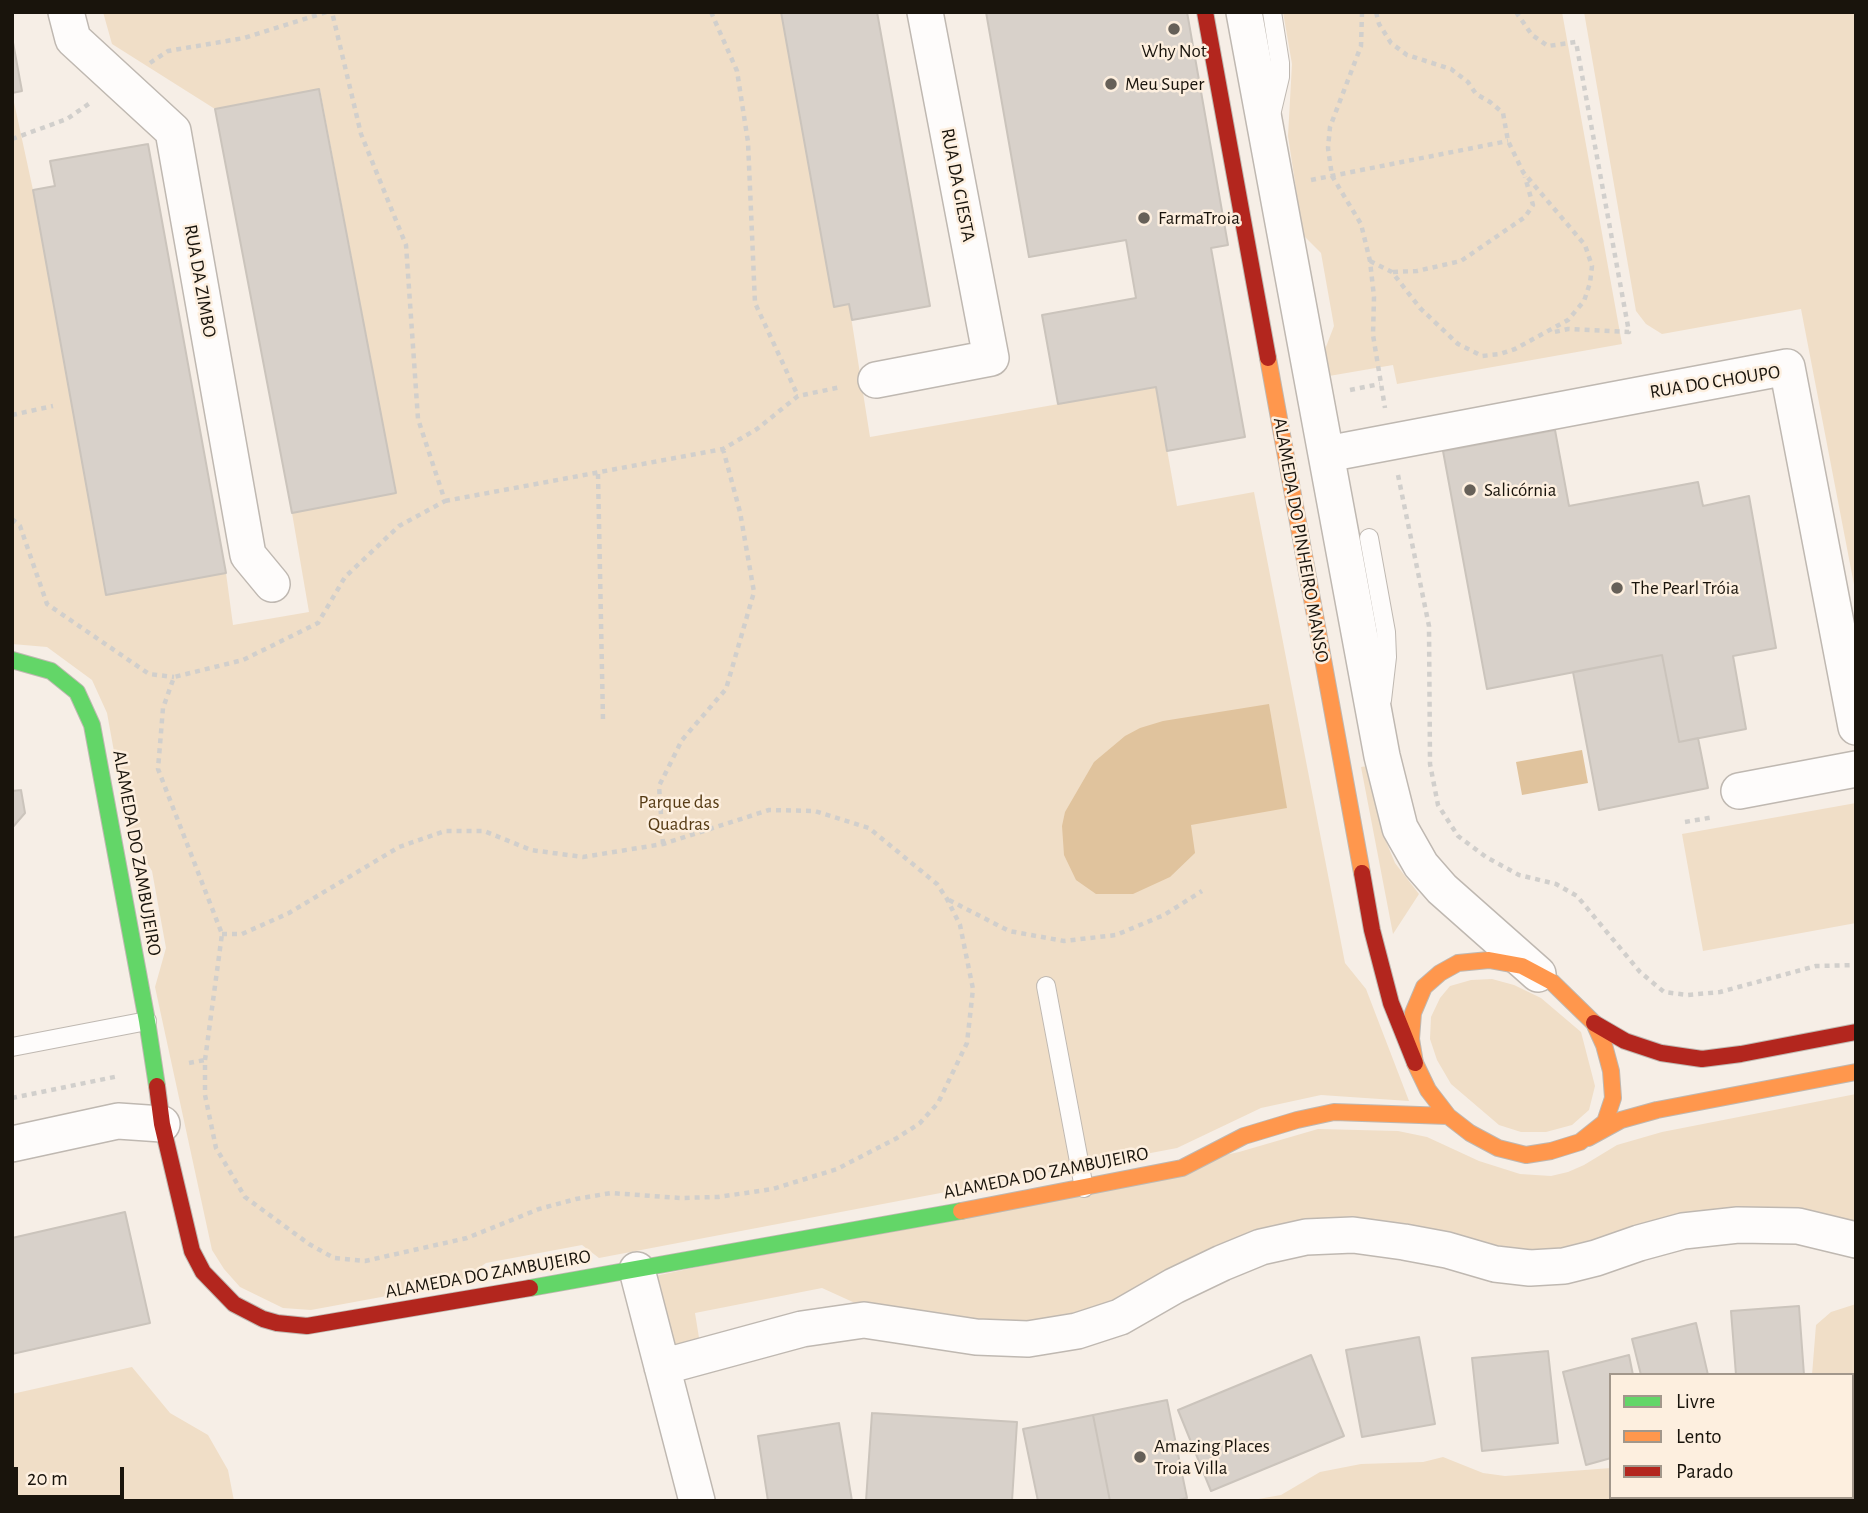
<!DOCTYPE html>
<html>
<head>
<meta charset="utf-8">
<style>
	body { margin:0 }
	#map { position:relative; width:1868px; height:1513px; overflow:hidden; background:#f6eee6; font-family:"Alegreya Sans",sans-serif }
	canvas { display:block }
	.frame { position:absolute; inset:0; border:14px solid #19140c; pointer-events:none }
	.legend { position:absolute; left:1609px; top:1373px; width:245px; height:126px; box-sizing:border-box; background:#fdefdf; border:2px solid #a2978b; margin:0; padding:9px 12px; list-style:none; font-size:21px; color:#19140c }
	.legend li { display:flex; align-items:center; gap:14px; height:35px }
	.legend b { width:35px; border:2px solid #a2978b }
	.scale { position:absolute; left:14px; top:1467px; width:110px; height:32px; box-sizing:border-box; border:4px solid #19140c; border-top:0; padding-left:9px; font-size:21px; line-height:24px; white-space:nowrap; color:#19140c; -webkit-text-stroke:5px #fdefdf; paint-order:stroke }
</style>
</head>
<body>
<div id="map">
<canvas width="1868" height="1513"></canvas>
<div class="frame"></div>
<ul class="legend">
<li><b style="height:9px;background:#63d668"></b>Livre</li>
<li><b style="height:9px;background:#ff974d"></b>Lento</li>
<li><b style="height:9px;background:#b3261e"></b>Parado</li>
</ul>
<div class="scale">20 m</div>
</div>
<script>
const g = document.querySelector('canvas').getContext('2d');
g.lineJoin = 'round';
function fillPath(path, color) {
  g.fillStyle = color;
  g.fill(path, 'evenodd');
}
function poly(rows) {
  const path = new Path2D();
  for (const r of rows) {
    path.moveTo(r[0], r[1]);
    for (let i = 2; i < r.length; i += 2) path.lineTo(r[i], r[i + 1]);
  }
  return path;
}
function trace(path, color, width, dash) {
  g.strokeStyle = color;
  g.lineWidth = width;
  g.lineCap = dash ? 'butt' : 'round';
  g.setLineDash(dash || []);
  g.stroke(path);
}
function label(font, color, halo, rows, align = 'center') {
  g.font = font + ' "Alegreya Sans",sans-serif';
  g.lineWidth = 5;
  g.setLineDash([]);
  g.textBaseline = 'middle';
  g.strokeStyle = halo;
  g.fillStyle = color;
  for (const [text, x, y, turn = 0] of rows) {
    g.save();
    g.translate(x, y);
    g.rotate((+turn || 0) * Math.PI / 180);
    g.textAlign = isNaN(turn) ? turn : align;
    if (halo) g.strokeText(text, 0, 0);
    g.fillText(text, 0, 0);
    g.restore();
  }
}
const green = poly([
	[103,12,781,12,834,306,849,304,870,437,1156,387,1177,506,1254,492,1345,963,1366,989,1409,1101,1321,1095,1261,1108,1177,1148,599,1258,582,1245,486,1263,457,1283,311,1310,283,1308,240,1287,224,1269,212,1250,155,987,166,948,152,871,129,834,107,713,92,680,47,647,12,644,12,93,33,190,226,573,233,625,309,612,292,513,396,493,320,90,215,109,112,44],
	[1283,12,1562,12,1622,344,1397,384,1393,365,1329,376,1324,352,1334,326,1321,253,1303,235,1288,136,1292,64],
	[1584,12,1856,12,1856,595,1801,309,1662,334,1646,324,1636,311],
	[1367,766,1383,834,1395,863,1419,894,1393,934,1361,767],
	[1856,803,1856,923,1703,951,1682,834],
	[1492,979,1514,985,1541,998,1581,1032,1595,1086,1589,1110,1572,1125,1546,1132,1521,1132,1499,1125,1451,1084,1437,1060,1430,1039,1431,1017,1440,998,1450,986,1471,980],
	[1856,1094,1856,1222,1816,1216,1545,1255,1404,1226,1136,1292,1062,1321,996,1325,930,1319,855,1303,822,1288,695,1313,700,1344,673,1351,655,1276,1239,1152,1318,1129,1398,1131,1427,1137,1479,1161,1520,1174,1551,1176,1568,1172,1584,1165,1617,1145,1662,1132],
	[1856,1304,1856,1463,1852,1464,1852,1375,1812,1375,1816,1325,1831,1312],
	[132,1367,170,1413,208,1435,228,1470,234,1501,12,1501,12,1394],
	[1443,1457,1483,1473,1505,1476,1611,1468,1611,1497,1760,1497,1753,1501,1247,1501,1281,1495,1320,1472,1361,1464,1423,1462]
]);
const water = poly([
	[1269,704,1287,808,1191,825,1195,853,1170,877,1133,894,1096,894,1076,880,1064,855,1062,826,1065,812,1094,762,1125,736,1140,728,1163,721],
	[1582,750,1588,783,1522,795,1516,762]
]);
const building = poly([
	[781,12,877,12,930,306,852,320,849,304,834,307,781,12],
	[986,12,1187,12,1228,245,1211,248,1245,437,1167,451,1156,387,1058,404,1042,315,1136,298,1126,240,1029,257,986,12],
	[12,37,22,91,12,93,12,37],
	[319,89,396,493,292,513,215,109,319,89],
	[148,144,226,573,106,595,33,190,55,186,50,161,148,144],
	[1555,430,1569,506,1698,482,1703,506,1749,496,1776,648,1733,656,1746,729,1679,742,1662,655,1487,689,1443,451,1555,430],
	[1662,655,1679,742,1698,738,1708,788,1599,810,1573,672,1662,655],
	[21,790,25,813,12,828,12,791,21,790],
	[125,1212,150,1323,12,1354,12,1238,125,1212],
	[1799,1306,1804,1375,1736,1375,1731,1311,1799,1306],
	[1696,1323,1708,1375,1641,1375,1632,1339,1696,1323],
	[1419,1337,1435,1424,1362,1437,1346,1350,1419,1337],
	[1548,1351,1558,1443,1482,1451,1472,1358,1548,1351],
	[1311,1355,1344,1436,1211,1491,1178,1410,1311,1355],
	[1629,1355,1633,1375,1611,1375,1611,1458,1586,1465,1563,1372,1629,1355],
	[1167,1400,1187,1498,1175,1501,1110,1501,1093,1415,1167,1400],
	[872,1413,1017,1422,1012,1501,866,1501,872,1413],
	[1093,1415,1110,1501,1038,1501,1023,1429,1093,1415],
	[839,1423,852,1501,768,1501,758,1436,839,1423]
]);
const path = poly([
	[711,12,737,71,748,142,755,303,798,396],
	[1362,12,1361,46,1330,127,1328,148,1332,176,1361,224,1370,261,1374,297,1373,335,1385,408],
	[1516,12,1532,35,1548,46,1576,42,1629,332,1568,329,1550,333],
	[150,63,168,51,244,38,327,12],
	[12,139,67,119,90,103],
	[1311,180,1508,141],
	[1370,261,1392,272,1420,308,1458,344,1482,356,1500,354,1515,349,1568,320,1584,301,1590,283,1592,266,1585,245,1523,172,1508,141,1503,113,1490,102,1476,94,1468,82,1451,69,1407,55,1391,43,1379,24,1376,12],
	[1393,272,1417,271,1461,261,1525,217,1533,205,1525,177],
	[1350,390,1380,384],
	[12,415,53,406],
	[598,474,603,720],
	[1398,475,1429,626,1430,764,1438,805,1458,836,1486,857,1519,875,1556,884,1577,896,1640,972,1664,992,1688,995,1720,992,1816,966,1856,965],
	[445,501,723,449,757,429,798,396,841,387],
	[12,519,20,526,47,604,149,674,174,677],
	[1685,822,1714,817],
	[663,844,659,786,682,740,726,689,754,592,740,512,723,449],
	[949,900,1009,931,1064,941,1116,935,1164,915,1202,891],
	[222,934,242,934,289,913,399,847,445,831,484,831,531,850,583,857,663,844,769,810,815,811,869,828,937,884,947,899,960,925,973,989,967,1043,938,1103,920,1123,897,1138,837,1169,773,1189,718,1197,680,1198,611,1193,576,1199,539,1209,467,1238,365,1261,334,1258,309,1244,245,1197,216,1148,205,1095,205,1060,222,934,158,769,163,708,174,677,243,660,318,623,345,577,399,526,445,501,418,419,406,245,361,134,332,12],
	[189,1063,205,1060],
	[12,1098,119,1076]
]);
const lane = poly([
	[1271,115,1280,77,1280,63,1272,12],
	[1369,538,1386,632,1387,657,1382,700],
	[1046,986,1084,1188],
	[12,1047,147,1021]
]);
const street = poly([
	[66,12,73,39,173,131,248,555,272,584],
	[1244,12,1382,756,1400,828,1421,865,1442,889,1538,974],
	[876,380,991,358,925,12],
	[1327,454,1787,367,1856,727],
	[1739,791,1856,769],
	[12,1144,118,1121,162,1124],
	[637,1270,697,1501],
	[662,1367,802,1329,864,1320,976,1337,1028,1339,1077,1331,1120,1317,1174,1286,1222,1263,1261,1247,1306,1237,1353,1235,1404,1242,1447,1250,1495,1264,1530,1268,1564,1266,1596,1258,1639,1243,1683,1231,1738,1225,1798,1226,1856,1240]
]);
const fast = poly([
	[12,660,51,671,77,692,92,725,147,1021,157,1086],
	[530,1288,961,1211]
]);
const slow = poly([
	[1268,358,1362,873],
	[1489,960,1522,966,1552,982,1594,1023,1604,1045,1611,1071,1613,1098,1605,1122,1580,1142,1551,1151,1526,1155,1498,1148,1470,1133,1448,1116,1428,1090,1415,1063,1411,1039,1413,1013,1424,987,1440,973,1458,963,1489,960],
	[1588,1138,1621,1120,1657,1110,1856,1072],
	[961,1211,1182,1168,1244,1136,1297,1120,1334,1112,1448,1116]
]);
const jam = poly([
	[1205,12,1268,358],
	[1362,873,1372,930,1391,1003,1415,1063],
	[1594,1023,1625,1041,1661,1053,1702,1059,1741,1054,1856,1032],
	[157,1086,162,1124,192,1251,203,1272,234,1304,263,1319,277,1323,307,1326,530,1288]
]);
const markers = [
	[1174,29,7,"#666058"],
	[1111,84,7,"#666058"],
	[1144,218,7,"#666058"],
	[1470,490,7,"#666058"],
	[1617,588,7,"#666058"],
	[1140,1457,7,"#666058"]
];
const poiNames = [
	["Why Not",1174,51,"center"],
	["Meu Super",1125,84],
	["FarmaTroia",1158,218],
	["Salicórnia",1484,490],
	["The Pearl Tróia",1631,588],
	["Amazing Places",1154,1446],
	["Troia Villa",1154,1468]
];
const streetNames = [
	["RUA DA GIESTA",958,185,79],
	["RUA DA ZIMBO",200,281,80],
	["RUA DO CHOUPO",1715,382,-9],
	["ALAMEDA DO PINHEIRO MANSO",1301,540,80],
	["ALAMEDA DO ZAMBUJEIRO",137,853,80],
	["ALAMEDA DO ZAMBUJEIRO",1046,1173,-11],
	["ALAMEDA DO ZAMBUJEIRO",488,1274,-10]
];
const parkNames = [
	["Parque das",679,802],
	["Quadras",679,824]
];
fillPath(green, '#f0dec7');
fillPath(water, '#e0c39d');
fillPath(building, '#d8d1ca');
trace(building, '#cbc4bc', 2);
trace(lane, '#bfb8b1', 20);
trace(street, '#bfb8b1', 38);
trace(fast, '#bfb8b1', 18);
trace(slow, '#bfb8b1', 18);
trace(jam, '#bfb8b1', 18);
trace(path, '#d1cfcc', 4.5, [5, 5]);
trace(lane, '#fefcfb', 18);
trace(street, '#fefcfb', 35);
trace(fast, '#63d668', 16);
trace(slow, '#ff974d', 16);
trace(jam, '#b3261e', 16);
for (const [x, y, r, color] of markers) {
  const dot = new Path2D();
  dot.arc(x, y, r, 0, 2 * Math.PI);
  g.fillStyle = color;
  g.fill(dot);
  trace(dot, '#fdefdf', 2.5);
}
label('19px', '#19140c', '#fdefdf', poiNames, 'left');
label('19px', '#19140c', '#fdefdf', streetNames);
label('19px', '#563b14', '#fdefdf', parkNames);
</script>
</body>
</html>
